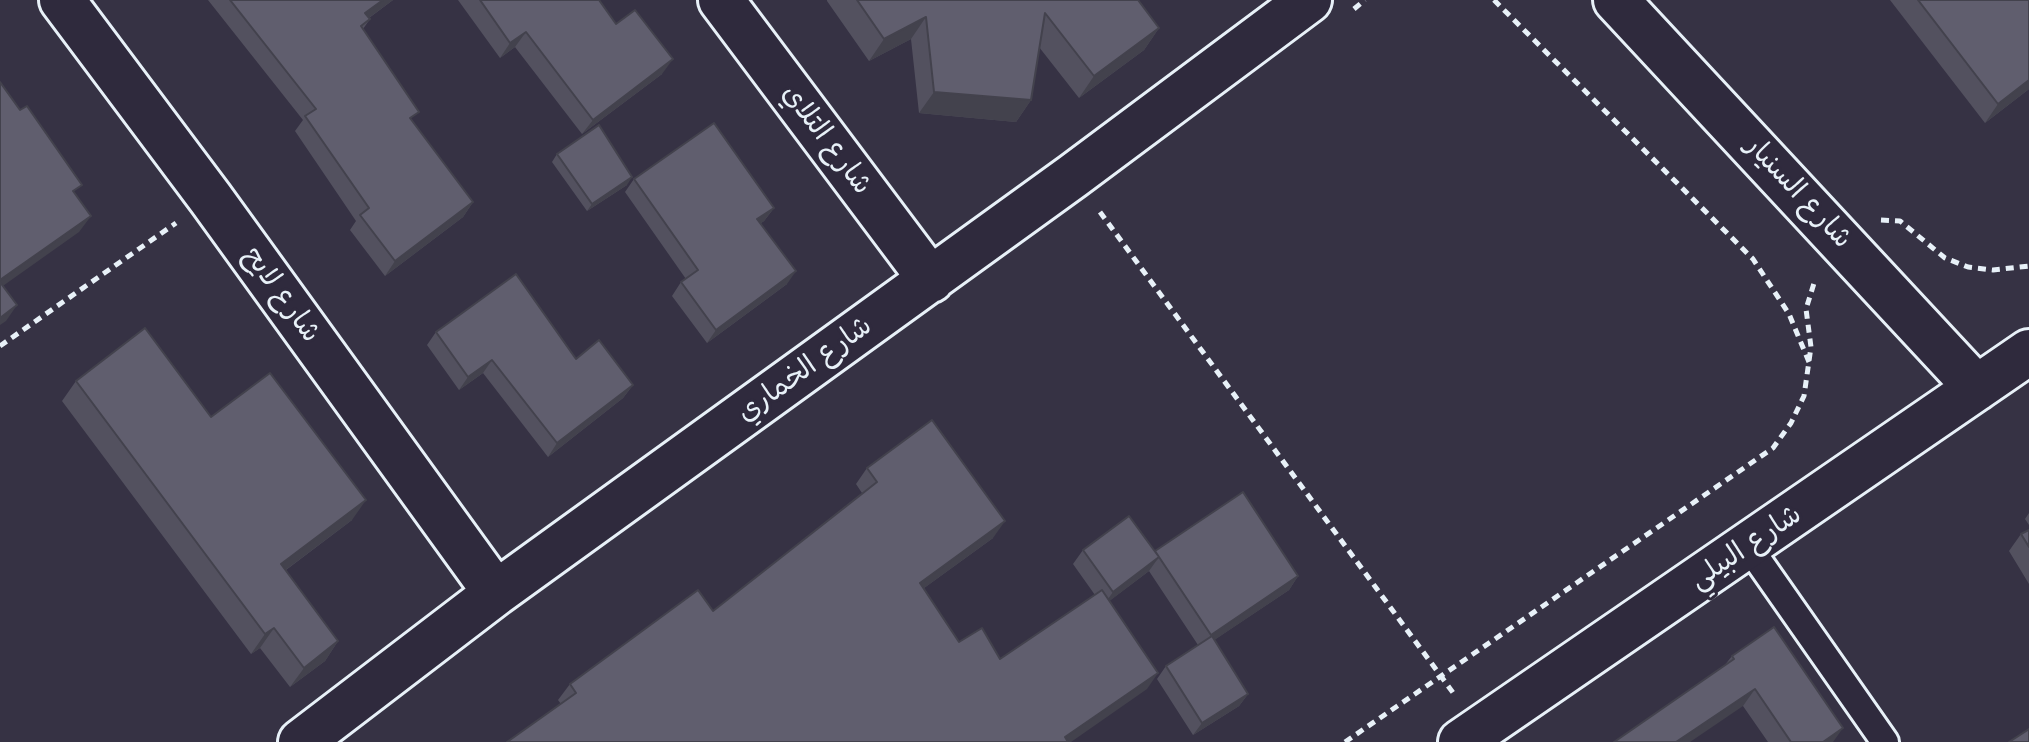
<!DOCTYPE html>
<html>
<head>
<meta charset="utf-8">
<style>
	body { margin:0 }
	canvas { display:block; background:#363244 }
</style>
</head>
<body>
<canvas width="2029" height="742"></canvas>
<script>
const g = document.querySelector('canvas').getContext('2d');
g.lineJoin = 'round';
function poly(rows) {
  const path = new Path2D();
  for (const r of rows) {
    path.moveTo(r[0], r[1]);
    for (let i = 2; i < r.length; i += 2) path.lineTo(r[i], r[i + 1]);
  }
  return path;
}
function trace(path, color, width, dash) {
  g.strokeStyle = color;
  g.lineWidth = width;
  g.lineCap = dash ? 'butt' : 'round';
  g.setLineDash(dash || []);
  g.stroke(path);
}
function fillPath(path, color) {
  g.fillStyle = color;
  g.fill(path, 'evenodd');
}
function label(font, color, halo, rows, align = 'center') {
  g.font = font + ' Sriracha,"Playpen Sans Arabic",sans-serif';
  g.lineWidth = 6;
  g.setLineDash([]);
  g.textBaseline = 'middle';
  g.strokeStyle = halo;
  g.fillStyle = color;
  for (const [text, x, y, turn = 0] of rows) {
    g.save();
    g.translate(x, y);
    g.rotate((+turn || 0) * Math.PI / 180);
    g.textAlign = isNaN(turn) ? turn : align;
    if (halo) g.strokeText(text, 0, 0);
    g.fillText(text, 0, 0);
    g.restore();
  }
}
const path = poly([
	[1494,0,1753,259,1789,314,1809,362],
	[1354,9,1365,0],
	[1100,212,1454,694],
	[1881,220,1900,221,1945,258,1968,267,1993,270,2029,266],
	[0,346,176,223],
	[1345,742,1773,448,1791,423,1804,396,1811,347,1806,309,1815,280]
]);
const service = poly([
	[1748,546,1885,742]
]);
const minor = poly([
	[62,0,211,199,496,593],
	[721,0,931,280],
	[301,742,496,593,1073,176,1309,0]
]);
const tertiary = poly([
	[1616,0,1977,388],
	[1461,742,2029,352]
]);
const wall = poly([
	[208,0,393,0,369,18,370,19,363,29,413,122,473,202,463,217,385,276,350,230,356,221,295,131,303,120],
	[458,0,599,0,616,24,662,74,582,134,515,47,500,58],
	[827,0,1138,0,1159,28,1144,50,1079,98,1039,47,1031,100,1016,122,919,113,911,39,869,61,827,1],
	[1890,0,2029,0,2029,89,1985,123],
	[557,154,627,185,587,211,552,162],
	[634,179,774,208,764,221,761,223,787,284,707,343,672,296,681,282,686,279,625,192],
	[436,332,576,359,633,385,623,398,548,457,483,373,459,390,427,345],
	[76,381,211,417,352,520,286,570,338,641,325,661,290,687,260,648,251,654,62,401],
	[867,468,993,538,924,588,959,642,1000,659,1095,595,1073,564,1083,550,1155,552,1298,576,1289,590,1214,640,1248,694,1239,706,1193,735,1157,679,1166,666,1198,645,1149,571,1109,601,1147,689,561,704,558,700,570,684,713,611,862,493,856,484],
	[2029,513,2029,525,2025,519],
	[2029,530,2029,584,2009,551,2021,534],
	[1732,656,1833,742,1768,742,1743,706,1724,666]
]);
const shadedWall = poly([
	[383,0,393,0,355,28,365,13],
	[926,17,911,39,869,61,884,39],
	[1159,28,1144,50,1079,98,1094,76],
	[526,32,515,47,500,58,510,43],
	[673,59,662,74,582,134,593,120],
	[2029,80,2029,89,1985,123,1998,104],
	[934,92,1031,100,1016,122,919,113],
	[632,177,627,185,587,211,592,204],
	[473,202,463,217,385,276,395,261],
	[774,208,764,221,748,232,757,219],
	[91,216,79,232,0,288,0,280],
	[796,271,787,284,707,343,716,330],
	[17,305,6,321,0,325,0,318],
	[492,360,483,373,459,390,468,377],
	[633,385,623,398,548,457,557,443],
	[366,500,352,520,267,584,281,564],
	[1005,521,993,538,909,599,920,583],
	[1159,557,1149,571,1103,606,1113,592],
	[1298,576,1289,590,1201,649,1211,635],
	[274,628,260,648,251,654,265,634],
	[338,641,325,661,290,687,304,668],
	[1158,673,1147,689,1071,742,1062,742,1065,737],
	[1755,689,1743,706,1690,742,1676,742],
	[1248,694,1239,706,1193,735,1202,723],
	[1843,728,1833,742,1823,742]
]);
const building = poly([
	[230,0,383,0,365,13,370,19,361,26,419,112,410,118,473,202,395,261,360,215,369,208,305,116,316,109,230,0],
	[480,0,599,0,616,24,635,10,673,59,593,120,526,32,510,43,480,0],
	[857,0,1138,0,1159,28,1094,76,1045,13,1031,100,934,92,926,17,884,39,857,0],
	[1918,0,2029,0,2029,80,1998,104,1918,0],
	[0,82,20,110,27,106,82,185,73,191,91,216,0,280,0,82],
	[714,123,774,208,757,219,796,271,716,330,681,282,698,270,634,179,714,123],
	[599,125,632,177,592,204,557,154,599,125],
	[516,274,576,359,599,340,633,385,557,443,492,360,468,377,436,332,516,274],
	[0,282,17,305,0,318,0,282],
	[145,328,211,417,270,373,366,500,281,564,338,641,304,668,274,628,265,634,76,381,145,328],
	[932,420,1005,521,920,583,959,642,982,628,1000,659,1102,590,1158,673,1065,737,1068,742,507,742,576,693,570,684,698,590,713,611,877,482,867,468,932,420],
	[1243,492,1298,576,1211,635,1155,551,1243,492],
	[1129,516,1159,557,1113,592,1083,550,1129,516],
	[2029,530,2029,547,2021,534,2029,530],
	[1774,627,1843,728,1823,742,1791,742,1755,689,1676,742,1614,742,1734,659,1732,656,1774,627],
	[1212,636,1248,694,1202,723,1166,666,1212,636],
	[2029,729,2029,742,2009,742,2029,729]
]);
const streetNames = [
	["شارع التلاي",826,140,53],
	["شارع السنيار",1798,193,47],
	["شارع لايح",281,295,54],
	["شارع الخماري",805,370,-36],
	["شارع البيلي",1746,548,-34]
];
trace(service, '#e8f1f8', 32);
trace(minor, '#e8f1f8', 50);
trace(tertiary, '#e8f1f8', 50);
trace(path, '#e8f1f8', 5, [8, 6]);
trace(service, '#2f2a3d', 26);
trace(minor, '#2f2a3d', 44);
trace(tertiary, '#2f2a3d', 44);
fillPath(wall, '#53515f');
fillPath(shadedWall, '#43424d');
fillPath(building, '#605e6e');
trace(building, '#43424d', 2);
label('28px', '#e8f1f8', '#2f2a3d', streetNames);
</script>
</body>
</html>
